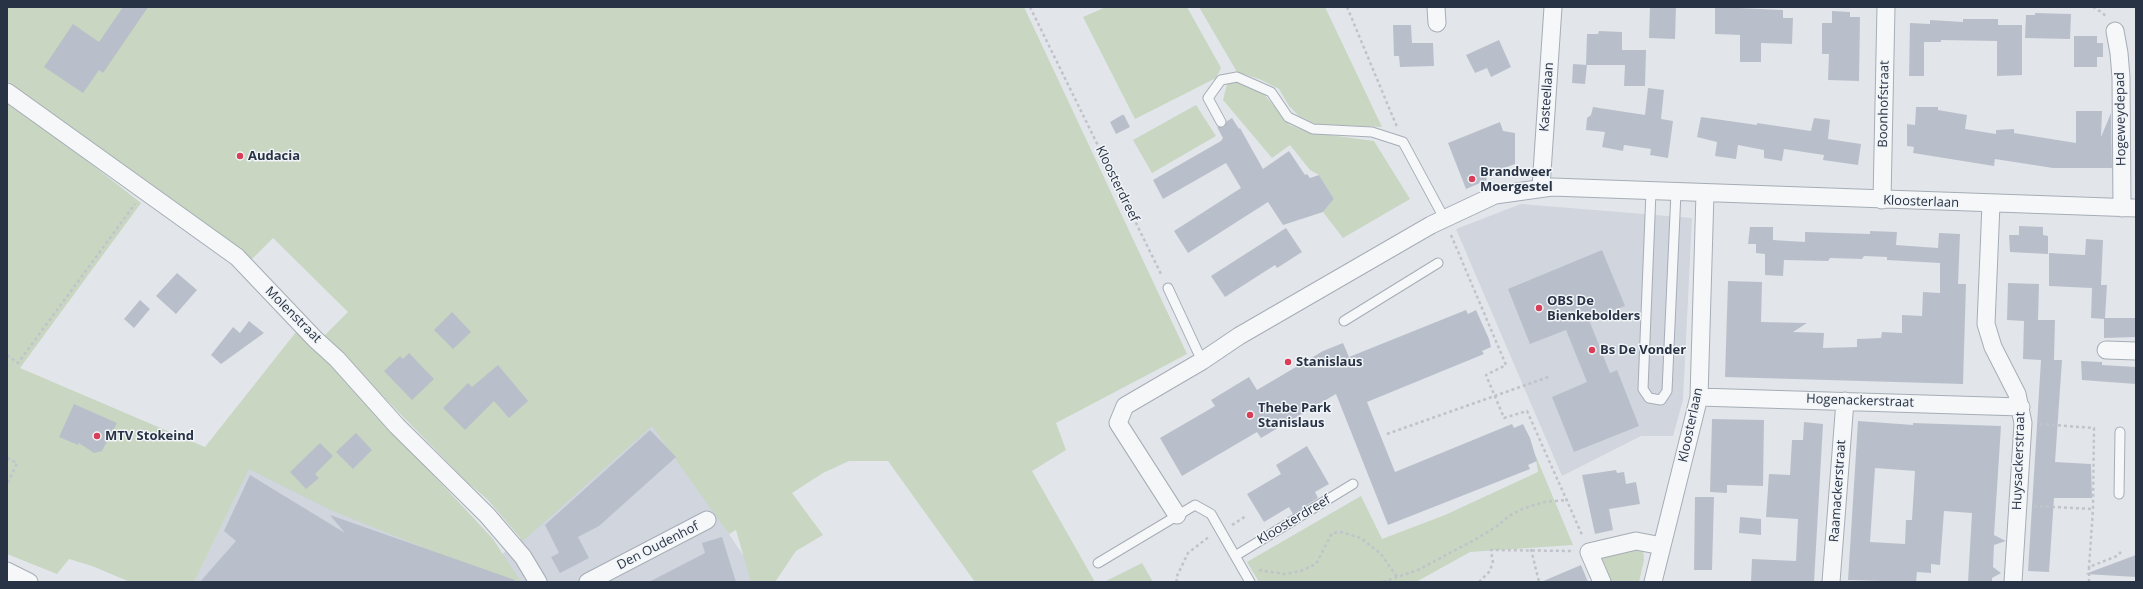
<!DOCTYPE html>
<html>
<head>
<meta charset="utf-8">
<style>
	body { margin:0 }
	#map { position:relative; width:2143px; height:589px; overflow:hidden; background:#e2e6eb; font-family:"Open Sans",sans-serif }
	canvas { display:block }
	.frame { position:absolute; inset:0; border:8px solid #283345; pointer-events:none }
</style>
</head>
<body>
<div id="map">
<canvas width="2143" height="589"></canvas>
<div class="frame"></div>
</div>
<script>
const g = document.querySelector('canvas').getContext('2d');
g.lineJoin = 'round';
function fillPath(path, color) {
  g.fillStyle = color;
  g.fill(path, 'evenodd');
}
function poly(rows) {
  const path = new Path2D();
  for (const r of rows) {
    path.moveTo(r[0], r[1]);
    for (let i = 2; i < r.length; i += 2) path.lineTo(r[i], r[i + 1]);
  }
  return path;
}
function trace(path, color, width, dash) {
  g.strokeStyle = color;
  g.lineWidth = width;
  g.lineCap = dash ? 'butt' : 'round';
  g.setLineDash(dash || []);
  g.stroke(path);
}
function label(font, color, halo, rows, align = 'center') {
  g.font = font + ' "Open Sans",sans-serif';
  g.lineWidth = 3;
  g.setLineDash([]);
  g.textBaseline = 'middle';
  g.strokeStyle = halo;
  g.fillStyle = color;
  for (const [text, x, y, turn = 0] of rows) {
    g.save();
    g.translate(x, y);
    g.rotate((+turn || 0) * Math.PI / 180);
    g.textAlign = isNaN(turn) ? turn : align;
    if (halo) g.strokeText(text, 0, 0);
    g.fillText(text, 0, 0);
    g.restore();
  }
}
const built = poly([
	[1521,204,1692,218,1683,400,1673,436,1641,436,1562,476,1456,229],
	[653,420,761,582,194,582,250,466,499,557]
]);
const green = poly([
	[7,7,1024,7,1187,354,1056,423,1066,450,1032,471,1095,582,975,582,888,461,849,461,823,473,792,493,823,535,796,551,775,582,751,582,736,530,729,534,652,426,523,541,487,499,467,482,324,336,348,312,273,238,250,261,7,81],
	[1106,7,1187,7,1221,68,1216,78,1135,119,1083,17],
	[1199,7,1325,7,1382,127,1316,124,1299,116,1289,106,1279,89,1259,79,1237,72],
	[1237,80,1263,93,1290,125,1307,132,1374,141,1410,199,1343,238,1323,212,1334,199,1319,175,1310,170,1290,145,1272,158,1223,100,1227,84],
	[7,98,141,203,20,368,205,447,296,332,330,364,493,539,521,582,465,582,464,564,333,511,249,469,194,582,130,582,92,566,69,559,57,574,7,554],
	[1196,105,1216,136,1152,173,1133,140],
	[1535,454,1573,545,1470,552,1416,582,1259,582,1247,562,1361,496,1382,539,1445,515,1538,472],
	[1643,547,1644,560,1639,582,1606,582,1595,560,1601,553],
	[1142,563,1153,582,1104,582]
]);
const building = poly([
	[123,7,148,7,103,73,99,70,83,93,44,67,73,24,99,42],
	[1650,7,1676,7,1675,39,1649,38],
	[1715,7,1783,10,1783,18,1793,18,1792,44,1761,43,1761,62,1740,62,1740,35,1715,34],
	[1832,11,1850,12,1850,17,1860,17,1859,81,1828,80,1829,54,1822,54,1822,23,1832,23],
	[2035,13,2071,14,2070,39,2025,38,2026,15,2035,15],
	[1963,19,1998,19,1998,25,2022,25,2022,75,1997,76,1997,41,1941,40,1941,42,1924,42,1924,76,1909,76,1910,23,1930,24,1930,20,1963,22],
	[1393,25,1411,25,1412,43,1433,43,1434,66,1400,67,1399,56,1394,56],
	[1599,31,1622,32,1622,50,1646,50,1645,86,1624,86,1625,65,1586,65,1587,34,1598,34],
	[2074,36,2097,36,2097,43,2103,43,2103,57,2097,57,2097,67,2074,67],
	[1499,40,1511,67,1491,77,1487,68,1475,73,1466,55],
	[1573,64,1587,65,1585,84,1572,83],
	[1648,88,1664,90,1661,119,1673,121,1668,158,1650,155,1651,149,1624,145,1623,151,1602,147,1605,132,1586,130,1587,118,1591,115,1593,107,1645,115],
	[1916,107,1938,107,1938,110,1967,115,1965,129,1996,134,1996,130,2014,129,2014,133,2076,143,2076,111,2102,111,2101,137,2111,113,2112,168,2053,168,1995,159,1994,166,1913,153,1914,147,1907,146,1907,124,1915,125],
	[1122,115,1124,115,1130,127,1116,134,1110,122],
	[1701,117,1757,125,1757,123,1811,131,1814,118,1830,120,1828,139,1861,144,1858,165,1823,160,1824,155,1784,149,1782,161,1764,158,1764,150,1738,145,1736,159,1715,156,1717,142,1697,137],
	[1232,118,1239,129,1240,128,1263,169,1289,151,1305,175,1307,174,1310,178,1319,175,1334,199,1323,212,1283,225,1268,202,1188,253,1174,231,1241,188,1226,163,1163,199,1153,180,1221,141,1223,138,1217,127,1224,127,1227,121],
	[1500,122,1503,131,1515,133,1515,164,1485,175,1487,180,1466,189,1448,143],
	[2019,226,2043,227,2043,235,2048,236,2048,254,2010,252,2009,235,2019,235],
	[1750,227,1773,227,1773,240,1805,242,1805,232,1870,234,1870,231,1897,232,1896,245,1938,248,1939,233,1960,234,1958,284,1966,284,1963,384,1725,377,1728,281,1762,282,1761,322,1807,323,1793,332,1824,333,1823,348,1857,347,1857,339,1881,338,1882,332,1902,333,1902,315,1922,316,1923,292,1940,293,1940,263,1887,260,1887,257,1864,256,1862,259,1830,258,1828,261,1784,260,1783,276,1765,275,1765,254,1756,253,1756,244,1748,244],
	[1286,228,1302,252,1277,268,1275,265,1225,297,1211,276],
	[2086,239,2103,240,2101,285,2107,285,2105,318,2136,318,2136,337,2104,338,2104,319,2091,318,2092,288,2049,286,2049,253,2085,255],
	[1602,250,1625,306,1589,320,1610,373,1617,370,1639,426,1574,452,1552,397,1587,382,1566,330,1530,344,1508,289],
	[177,273,197,290,176,314,156,296],
	[2008,283,2039,284,2038,320,2055,320,2054,360,2062,360,2055,462,2091,464,2092,498,2054,498,2049,572,2028,571,2041,360,2023,359,2024,321,2007,320],
	[140,300,150,309,134,328,124,319],
	[1466,310,1468,314,1476,310,1489,339,1491,347,1482,351,1484,354,1367,402,1395,472,1512,424,1514,428,1523,424,1530,438,1537,461,1528,465,1530,469,1388,525,1336,394,1261,438,1257,432,1182,476,1160,438,1215,406,1211,400,1249,377,1257,390,1323,351,1343,343,1349,357],
	[452,312,471,332,453,349,434,330],
	[249,321,264,333,221,364,211,355,233,327,240,333],
	[409,353,434,379,412,400,384,371,400,356,403,359],
	[2081,361,2102,362,2102,365,2136,367,2136,384,2082,380],
	[498,365,528,401,509,418,494,401,465,430,443,408,468,383,472,387],
	[74,404,117,423,102,451,94,453,79,443,78,445,59,437],
	[1712,419,1764,420,1763,486,1727,485,1727,493,1710,492],
	[1858,421,1913,425,1913,423,2001,426,1994,535,2006,541,1994,545,1993,567,2001,573,1992,578,1992,582,1968,582,1972,513,1944,511,1940,565,1931,564,1931,573,1917,572,1916,582,1848,580],
	[1875,468,1915,471,1912,520,1906,520,1905,544,1870,542],
	[1804,422,1823,424,1814,582,1751,582,1752,559,1796,561,1798,519,1766,517,1769,474,1790,475,1792,440,1803,440],
	[650,430,676,457,599,526,578,537,589,558,560,573,551,557,559,553,545,525],
	[356,433,372,450,353,469,336,452],
	[320,443,333,456,315,474,319,478,306,489,290,472],
	[1307,446,1329,484,1315,492,1318,498,1293,514,1289,507,1264,522,1247,494,1281,474,1276,465],
	[1616,470,1617,473,1624,472,1626,484,1636,482,1640,504,1609,509,1613,530,1595,534,1582,475],
	[250,475,345,533,330,515,515,580,514,582,200,582,236,541,224,531],
	[1695,497,1714,497,1712,570,1694,570],
	[1740,517,1761,519,1761,535,1739,533],
	[722,537,736,582,649,582,705,553,702,543],
	[2136,555,2136,577,2085,574],
	[1581,565,1588,582,1541,582]
]);
const path = poly([
	[1030,7,1162,276],
	[1347,7,1397,127],
	[2093,7,2103,13,2106,17],
	[1451,235,1506,365,1486,375,1504,418,1527,411,1583,537],
	[7,355,18,363,135,204],
	[2040,424,2094,428,2093,509,2089,567],
	[1387,434,1551,376],
	[7,458,17,463,7,485],
	[2034,506,2093,509],
	[1232,525,1246,516],
	[1531,549,1539,582],
	[1259,570,1284,574,1301,571,1316,564,1332,533,1341,532,1361,538,1381,554,1397,577],
	[1177,582,1176,578,1188,553,1210,536],
	[1383,582,1418,570,1478,538,1497,526,1509,516,1522,509,1544,502,1568,500],
	[1479,582,1489,572,1493,563,1491,550,1574,551],
	[2089,582,2089,567,2117,556,2121,552]
]);
const lane = poly([
	[1221,122,1208,98,1221,80,1237,77,1271,92,1288,117,1313,129,1372,132,1403,142,1444,218],
	[1651,191,1643,389,1649,398,1661,400,1667,391,1676,192],
	[1168,288,1202,361],
	[1344,321,1438,263],
	[2119,494,2120,432],
	[1235,556,1353,484],
	[1098,563,1195,505,1211,514,1250,582]
]);
const street = poly([
	[1436,7,1437,23],
	[2115,31,2119,53,2121,77,2122,208],
	[7,92,237,257,315,339,337,359,397,426,487,515,523,557,538,582],
	[1541,187,1553,7],
	[1882,200,1886,7],
	[1991,204,1986,324,1993,347,2017,394,2023,423,2013,582],
	[2106,350,2136,351],
	[1699,397,2021,407],
	[1177,515,1118,423,1125,406,1202,361,1239,336,1431,225,1495,195,1552,187,2136,208],
	[7,571,29,582],
	[588,582,707,520],
	[1602,582,1589,552,1636,541,1662,546],
	[1653,582,1699,397,1705,193],
	[1831,582,1845,401]
]);
const markers = [
	[240,156,4,"#d93e58"],
	[1472,179,4,"#d93e58"],
	[1539,308,4,"#d93e58"],
	[1592,350,4,"#d93e58"],
	[1288,362,4,"#d93e58"],
	[1250,415,4,"#d93e58"],
	[97,436,4,"#d93e58"]
];
const streetNames = [
	["Kasteellaan",1547,97,-86],
	["Boonhofstraat",1884,104,-89],
	["Hogeweydepad",2121,119,-91],
	["Kloosterdreef",1117,184,64],
	["Kloosterlaan",1921,202,2],
	["Molenstraat",293,315,45],
	["Hogenackerstraat",1860,401,2],
	["Kloosterlaan",1691,425,-78],
	["Huysackerstraat",2019,461,-88],
	["Raamackerstraat",1838,491,-86],
	["Kloosterdreef",1294,520,-31],
	["Den Oudenhof",658,546,-27]
];
const poiNames = [
	["Audacia",248,156],
	["Brandweer",1480,172],
	["Moergestel",1480,187],
	["OBS De",1547,301],
	["Bienkebolders",1547,316],
	["Bs De Vonder",1600,350],
	["Stanislaus",1296,362],
	["Thebe Park",1258,408],
	["Stanislaus",1258,423],
	["MTV Stokeind",105,436]
];
fillPath(built, '#d0d5de');
fillPath(green, '#c8d6c2');
fillPath(building, '#b9bfca');
trace(lane, '#a6adb6', 11);
trace(street, '#a6adb6', 19);
trace(path, '#c0c4ca', 2.5, [3, 3]);
trace(lane, '#f5f7f9', 9);
trace(street, '#f5f7f9', 17);
for (const [x, y, r, color] of markers) {
  const dot = new Path2D();
  dot.arc(x, y, r, 0, 2 * Math.PI);
  g.fillStyle = color;
  g.fill(dot);
  trace(dot, '#f2f5f8', 1.5);
}
label('13px', '#283345', '#f2f5f8', streetNames);
label('bold 13px', '#283345', '#f2f5f8', poiNames, 'left');
</script>
</body>
</html>
